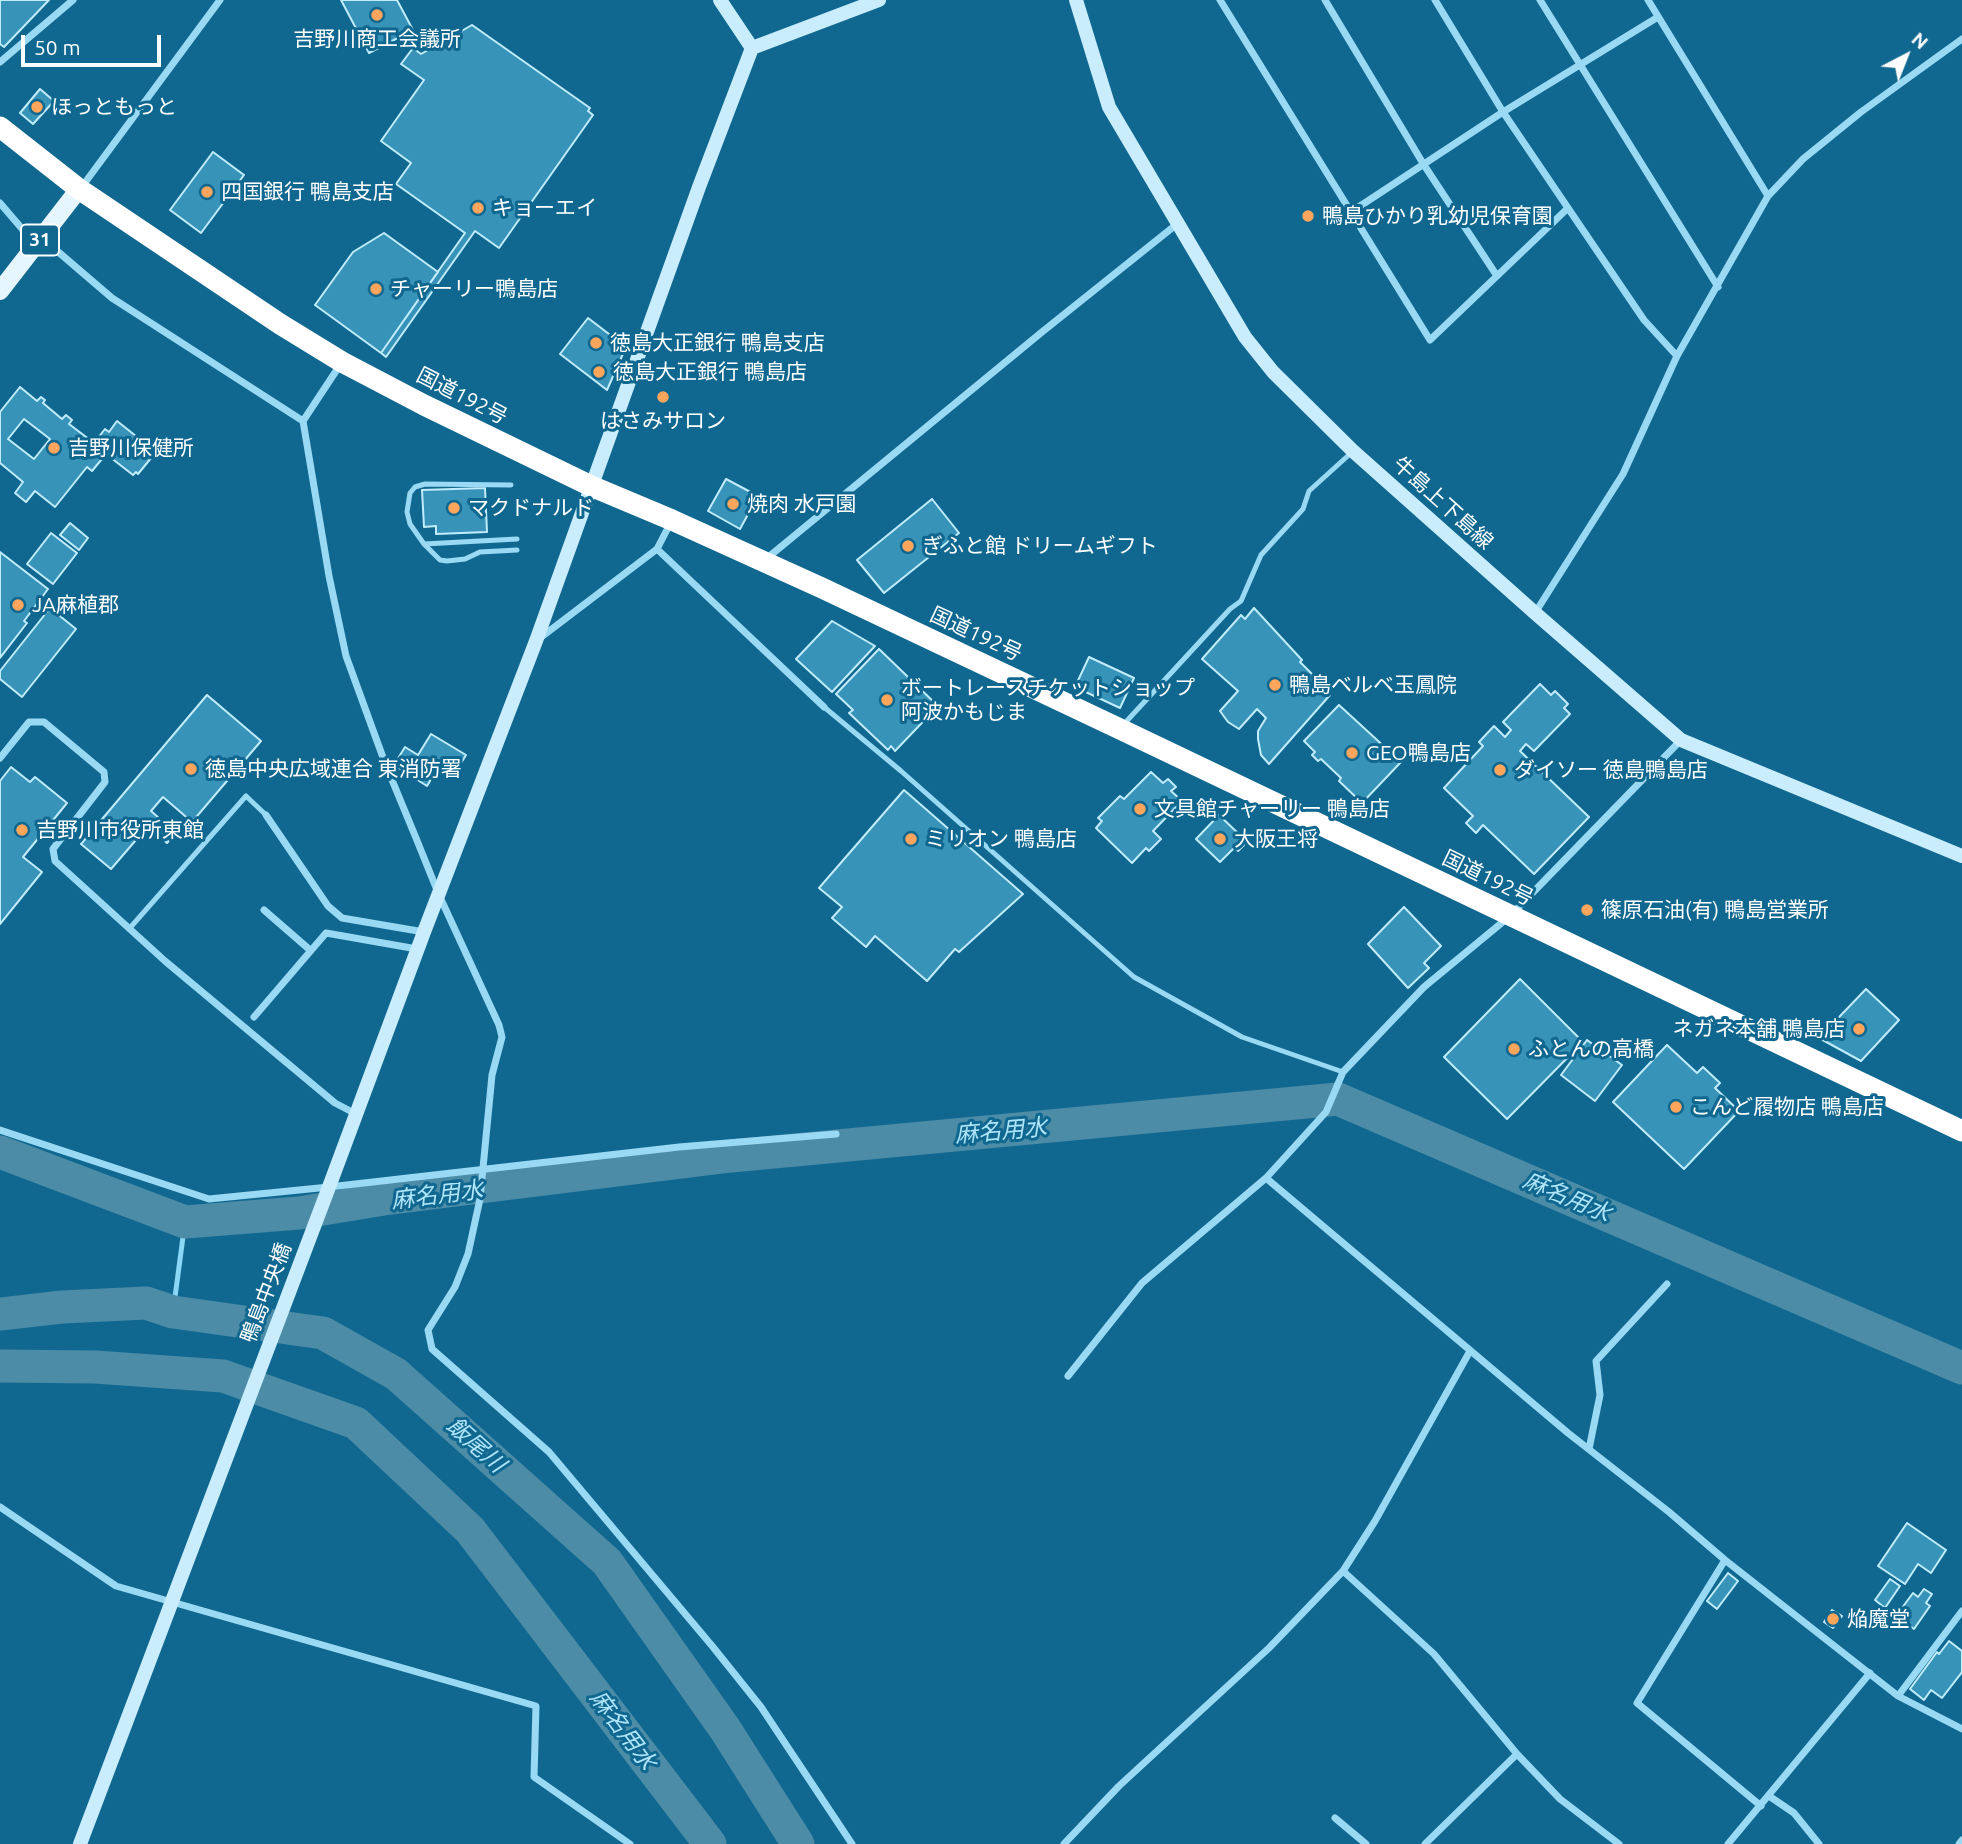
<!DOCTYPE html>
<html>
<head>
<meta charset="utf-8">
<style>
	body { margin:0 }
	#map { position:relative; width:1962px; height:1844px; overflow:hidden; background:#106890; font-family:Ubuntu,sans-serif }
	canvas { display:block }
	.north { position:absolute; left:1871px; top:21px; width:70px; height:70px; -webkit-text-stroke:5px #106890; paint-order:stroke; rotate:42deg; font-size:19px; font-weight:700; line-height:28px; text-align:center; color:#fff }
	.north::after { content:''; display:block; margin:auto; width:24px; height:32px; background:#fff; clip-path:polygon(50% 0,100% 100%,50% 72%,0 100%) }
	.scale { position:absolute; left:21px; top:35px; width:140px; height:32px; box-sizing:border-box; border:4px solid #fff; border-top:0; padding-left:9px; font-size:21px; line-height:24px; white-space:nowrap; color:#fff; -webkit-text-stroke:5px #106890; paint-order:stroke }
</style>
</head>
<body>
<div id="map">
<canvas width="1962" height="1844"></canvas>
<div class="north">N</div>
<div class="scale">50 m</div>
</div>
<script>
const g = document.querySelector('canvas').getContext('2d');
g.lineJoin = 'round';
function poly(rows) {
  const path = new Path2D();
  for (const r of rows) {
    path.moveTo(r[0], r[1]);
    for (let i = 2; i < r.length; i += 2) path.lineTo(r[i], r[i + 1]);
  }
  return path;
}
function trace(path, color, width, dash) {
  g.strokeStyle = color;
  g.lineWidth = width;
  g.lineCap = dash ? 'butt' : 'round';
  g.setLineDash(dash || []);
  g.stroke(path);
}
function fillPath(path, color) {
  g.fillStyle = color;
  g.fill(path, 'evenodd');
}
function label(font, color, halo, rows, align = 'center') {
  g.font = font + ' Ubuntu,"Noto Sans JP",sans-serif';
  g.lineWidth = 6;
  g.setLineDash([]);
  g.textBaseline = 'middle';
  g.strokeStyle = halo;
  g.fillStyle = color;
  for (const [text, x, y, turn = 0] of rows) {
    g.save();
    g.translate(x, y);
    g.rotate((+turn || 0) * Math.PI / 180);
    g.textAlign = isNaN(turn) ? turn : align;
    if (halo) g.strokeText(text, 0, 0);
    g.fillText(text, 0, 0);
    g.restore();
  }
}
const stream = poly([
	[173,1312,185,1222]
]);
const river = poly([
	[0,1152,185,1222,299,1213,384,1199,731,1156,1338,1099,1962,1368],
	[0,1314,62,1307,146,1303,173,1312,323,1333,396,1374,607,1562,725,1729,798,1844],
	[0,1366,95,1367,223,1376,356,1423,470,1530,710,1844]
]);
const building = poly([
	[0,0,49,0,4,47,0,44,0,0],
	[341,0,397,0,413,30,369,53,341,0],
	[472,25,590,108,588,111,593,115,499,248,475,231,386,357,381,353,465,233,396,184,411,163,381,141,424,80,401,64,413,48,421,54,472,25],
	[40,89,54,101,33,124,20,113,40,89],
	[213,152,244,175,201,233,170,210,213,152],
	[384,233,438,272,381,353,315,305,353,252,384,233],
	[588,318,626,347,607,390,560,354,588,318],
	[20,387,37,401,41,397,45,400,43,403,62,419,66,415,72,420,69,424,94,443,105,429,109,432,117,421,156,452,138,474,136,472,133,475,106,454,92,471,87,467,55,507,35,491,26,502,15,493,23,482,0,463,0,412,20,387],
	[24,419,50,439,34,459,8,439,24,419],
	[726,479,758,496,740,529,708,511,726,479],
	[485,488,487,532,436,534,436,526,424,527,422,490,485,488],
	[932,499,959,533,884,593,857,560,932,499],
	[70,523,88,538,79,550,60,535,70,523],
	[51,533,77,553,53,584,27,564,51,533],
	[0,552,48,589,24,621,27,623,0,658,0,552],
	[50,608,76,629,22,697,0,679,0,671,50,608],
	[1254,608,1302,660,1300,662,1315,677,1312,680,1330,695,1269,764,1261,755,1258,739,1258,731,1266,718,1257,709,1239,729,1228,722,1220,711,1238,691,1202,659,1241,615,1245,619,1254,608],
	[832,621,875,646,832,692,796,659,832,621],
	[879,649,938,706,895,751,891,746,888,750,849,713,853,710,836,694,879,649],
	[1089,657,1134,678,1120,708,1075,687,1089,657],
	[1540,684,1551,695,1555,691,1568,704,1564,708,1570,714,1534,751,1526,744,1520,751,1589,817,1534,874,1483,825,1476,833,1466,823,1473,816,1444,788,1483,746,1479,742,1494,726,1505,737,1511,730,1503,722,1540,684],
	[207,695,261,741,192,822,163,797,151,811,176,833,167,843,148,826,111,869,81,844,207,695],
	[1339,705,1401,762,1362,803,1339,781,1341,778,1321,759,1318,761,1312,755,1315,752,1304,741,1339,705],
	[431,734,466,755,452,778,437,769,427,786,394,765,405,747,418,755,431,734],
	[11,767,30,782,35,777,67,803,23,857,42,872,0,924,0,781,11,767],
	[1151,772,1163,783,1168,779,1176,787,1171,791,1182,801,1153,831,1161,839,1149,851,1146,848,1132,863,1096,828,1102,821,1098,818,1120,796,1124,799,1151,772],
	[904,790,1023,894,959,952,955,949,927,981,875,936,866,947,832,918,842,907,819,888,904,790],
	[1219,815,1243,838,1240,841,1244,845,1238,851,1234,848,1220,862,1196,839,1219,815],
	[1404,907,1441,946,1424,963,1429,968,1408,988,1368,944,1404,907],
	[1520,979,1583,1042,1507,1119,1444,1057,1520,979],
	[1866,989,1899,1020,1861,1061,1819,1038,1866,989],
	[1587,1040,1622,1065,1595,1101,1561,1075,1587,1040],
	[1667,1045,1697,1073,1703,1067,1720,1083,1715,1088,1739,1111,1684,1169,1613,1102,1667,1045],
	[1907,1523,1946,1550,1931,1573,1918,1564,1905,1584,1878,1566,1907,1523],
	[1728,1573,1738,1581,1717,1609,1707,1601,1728,1573],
	[1890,1579,1900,1586,1885,1608,1875,1600,1890,1579],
	[1924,1589,1932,1594,1926,1603,1930,1606,1914,1629,1896,1616,1913,1593,1918,1597,1924,1589],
	[1832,1610,1842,1616,1833,1628,1824,1622,1832,1610],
	[1949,1641,1962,1651,1962,1672,1942,1698,1931,1690,1924,1700,1910,1689,1937,1652,1939,1654,1949,1641]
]);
const lane = poly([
	[511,485,425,484,415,487,410,493,407,512,410,524,424,544,517,539],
	[424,544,440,560,447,561,465,559,480,552,517,550],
	[824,707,901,771,1134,977,1242,1037,1343,1072],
	[1124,724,1230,609,1241,601,1261,555,1303,509,1309,491,1351,453],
	[129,929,246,796,266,815]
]);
const street = poly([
	[1220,0,1430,340,1568,208],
	[1325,0,1424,165,1497,276],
	[1435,0,1503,112,1568,208,1644,320,1677,356],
	[1540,0,1718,287],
	[1648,0,1768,196],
	[0,62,73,0],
	[81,188,220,0],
	[0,203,36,245],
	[1351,212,1503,112,1658,17],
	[42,238,112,298,303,421],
	[340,365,303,421,329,576,346,656,385,763,416,838,439,895,499,1025,502,1037,492,1075,480,1199,468,1254,455,1287,428,1330,432,1349,549,1452,713,1647,761,1707,852,1844],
	[671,522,657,549,824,707],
	[766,559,1042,332,1177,224],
	[1535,613,1623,474,1677,356,1768,196,1803,159,1861,112,1962,39],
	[540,638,657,549],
	[1681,740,1510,916,1424,987,1343,1072,1326,1112,1266,1178,1568,1433,1669,1512,1725,1560,1898,1696,1962,1729],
	[0,758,29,722,44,722,104,772,105,782,53,849,55,861,165,961,335,1103,356,1114],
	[266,815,328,906,342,918,424,932],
	[264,910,310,950],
	[254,1017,326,933,417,949],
	[0,1130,209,1199,329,1187,679,1147,836,1134],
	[1068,1376,1142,1283,1266,1178],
	[1589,1449,1600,1395,1596,1361,1667,1284],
	[0,1507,116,1586,536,1706,534,1777,630,1844],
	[1725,1560,1637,1703,1761,1806],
	[1343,1571,1434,1654,1517,1754,1560,1799,1619,1844],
	[1898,1696,1962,1611],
	[1769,1796,1794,1813,1819,1844],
	[1335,1818,1366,1844],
	[1064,1844,1119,1786,1269,1648,1343,1571,1375,1521,1470,1351],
	[1425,1844,1517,1754],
	[1728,1844,1870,1673],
	[1959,1844,1962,1840]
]);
const secondary = poly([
	[720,0,752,48],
	[1076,0,1109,107,1245,337,1273,372,1353,451,1535,613,1681,740,1962,856],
	[80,1844,329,1187,424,932,536,641,699,187,752,48,879,0]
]);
const primary = poly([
	[0,291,79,189]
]);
const highway = poly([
	[0,127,79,189,280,324,342,362,424,405,591,486,672,520,822,588,1120,729,1962,1131]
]);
const markers = [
	[377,15,7,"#ffa65c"],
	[37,107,7,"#ffa65c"],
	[207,192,7,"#ffa65c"],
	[478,208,7,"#ffa65c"],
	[1308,216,7,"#ffa65c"],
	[376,289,7,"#ffa65c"],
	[596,343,7,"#ffa65c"],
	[599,372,7,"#ffa65c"],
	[663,397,7,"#ffa65c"],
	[54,448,7,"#ffa65c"],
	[733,504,7,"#ffa65c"],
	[454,508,7,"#ffa65c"],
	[908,546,7,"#ffa65c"],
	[18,605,7,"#ffa65c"],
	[1275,685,7,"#ffa65c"],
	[887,700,7,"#ffa65c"],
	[1352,753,7,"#ffa65c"],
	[191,769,7,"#ffa65c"],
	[1500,770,7,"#ffa65c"],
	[1140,809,7,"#ffa65c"],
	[22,830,7,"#ffa65c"],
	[911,839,7,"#ffa65c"],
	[1220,839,7,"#ffa65c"],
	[1587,910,7,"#ffa65c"],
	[1859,1029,7,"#ffa65c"],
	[1514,1049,7,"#ffa65c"],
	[1676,1107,7,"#ffa65c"],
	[1833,1619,7,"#ffa65c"]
];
const shields = [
	[40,240,38]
];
const shieldNames = [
	["31",40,240]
];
const poiNames = [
	["吉野川商工会議所",377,39,"center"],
	["ほっともっと",51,107],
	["四国銀行 鴨島支店",221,192],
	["キョーエイ",492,208],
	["鴨島ひかり乳幼児保育園",1322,216],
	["チャーリー鴨島店",390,289],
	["徳島大正銀行 鴨島支店",610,343],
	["徳島大正銀行 鴨島店",613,372],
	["はさみサロン",663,421,"center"],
	["吉野川保健所",68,448],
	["焼肉 水戸園",747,504],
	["マクドナルド",468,508],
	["ぎふと館 ドリームギフト",922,546],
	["JA麻植郡",32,605],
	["鴨島ベルベ玉鳳院",1289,685],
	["ボートレースチケットショップ",901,688],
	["阿波かもじま",901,712],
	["GEO鴨島店",1366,753],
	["徳島中央広域連合 東消防署",205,769],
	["ダイソー 徳島鴨島店",1514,770],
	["文具館チャーリー 鴨島店",1154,809],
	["吉野川市役所東館",36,830],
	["ミリオン 鴨島店",925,839],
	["大阪王将",1234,839],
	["篠原石油(有) 鴨島営業所",1601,910],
	["ネガネ本舗 鴨島店",1845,1029,"right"],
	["ふとんの高橋",1528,1049],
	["こんど履物店 鴨島店",1690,1107],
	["焔魔堂",1847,1619]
];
const streetNames = [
	["国道192号",462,396,27],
	["牛島上下島線",1443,503,42],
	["国道192号",976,634,25],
	["国道192号",1488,878,26],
	["鴨島中央橋",266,1293,-69]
];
const waterNames = [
	["麻名用水",1001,1131,-5],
	["麻名用水",437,1195,-7],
	["麻名用水",1567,1197,23],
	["飯尾川",476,1445,42],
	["麻名用水",623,1730,53]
];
trace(stream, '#8bd8f6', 5);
trace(river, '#4c8ca7', 33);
fillPath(building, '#3893b9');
trace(building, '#c1ecfd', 2);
trace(lane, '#9ad9f3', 5);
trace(street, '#9ad9f3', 7);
trace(secondary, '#c9edfd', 14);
trace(primary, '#e6f6ff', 18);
trace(highway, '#fff', 21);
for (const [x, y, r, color] of markers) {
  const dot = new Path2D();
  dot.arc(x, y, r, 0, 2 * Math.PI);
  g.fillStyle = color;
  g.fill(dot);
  trace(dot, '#106890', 2.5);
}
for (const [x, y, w] of shields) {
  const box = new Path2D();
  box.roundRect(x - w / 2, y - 15.5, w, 31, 5);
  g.fillStyle = '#106890';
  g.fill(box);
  trace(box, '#fff', 2);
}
label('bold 19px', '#fff', null, shieldNames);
label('21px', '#fff', '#106890', poiNames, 'left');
label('21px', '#fff', '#106890', streetNames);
label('italic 23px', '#afe5fa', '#106890', waterNames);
</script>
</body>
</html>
